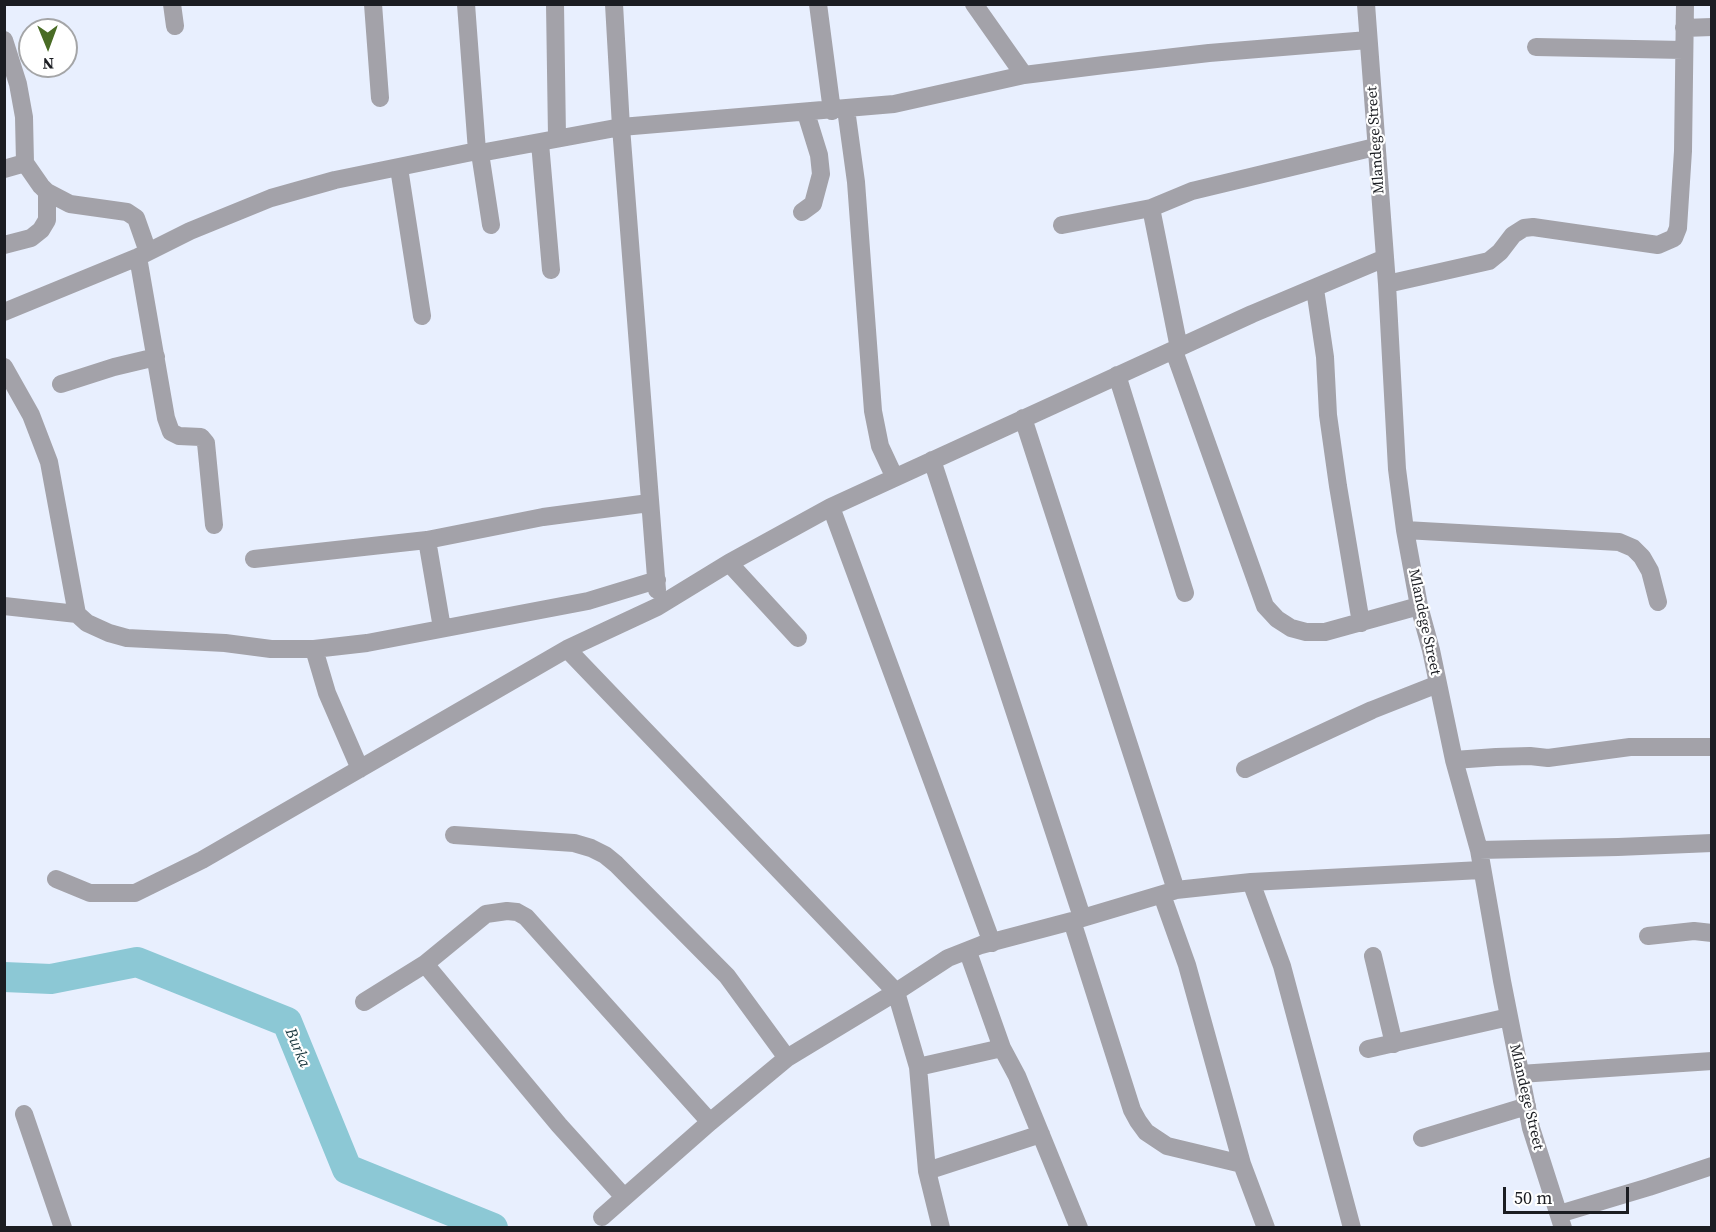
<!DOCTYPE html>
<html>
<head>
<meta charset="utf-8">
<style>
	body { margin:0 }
	#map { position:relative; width:1716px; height:1232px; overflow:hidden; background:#e8effe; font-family:"Source Serif 4",serif }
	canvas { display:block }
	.frame { position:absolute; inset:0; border:6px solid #1b1d22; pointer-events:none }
	.north { position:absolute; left:18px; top:18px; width:60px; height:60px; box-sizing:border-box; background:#fff; border:2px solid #a4a5a7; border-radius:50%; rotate:179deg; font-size:16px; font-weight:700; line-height:24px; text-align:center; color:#1b1d22 }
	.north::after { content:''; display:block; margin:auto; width:21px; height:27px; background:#496c25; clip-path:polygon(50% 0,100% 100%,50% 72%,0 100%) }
	.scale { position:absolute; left:1503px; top:1187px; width:126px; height:27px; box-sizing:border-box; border:3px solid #1b1d22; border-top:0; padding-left:8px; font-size:18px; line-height:21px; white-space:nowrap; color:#1b1d22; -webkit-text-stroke:4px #fff; paint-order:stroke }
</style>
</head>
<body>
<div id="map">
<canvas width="1716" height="1232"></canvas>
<div class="frame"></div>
<div class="north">N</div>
<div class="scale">50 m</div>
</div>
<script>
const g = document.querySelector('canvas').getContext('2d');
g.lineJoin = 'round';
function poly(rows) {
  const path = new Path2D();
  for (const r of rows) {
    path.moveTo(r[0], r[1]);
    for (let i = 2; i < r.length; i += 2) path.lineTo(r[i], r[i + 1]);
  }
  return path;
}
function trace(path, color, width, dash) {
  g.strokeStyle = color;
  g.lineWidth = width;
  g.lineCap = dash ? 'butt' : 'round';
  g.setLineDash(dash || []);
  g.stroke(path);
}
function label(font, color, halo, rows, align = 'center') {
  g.font = font + ' "Source Serif 4",serif';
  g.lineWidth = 4.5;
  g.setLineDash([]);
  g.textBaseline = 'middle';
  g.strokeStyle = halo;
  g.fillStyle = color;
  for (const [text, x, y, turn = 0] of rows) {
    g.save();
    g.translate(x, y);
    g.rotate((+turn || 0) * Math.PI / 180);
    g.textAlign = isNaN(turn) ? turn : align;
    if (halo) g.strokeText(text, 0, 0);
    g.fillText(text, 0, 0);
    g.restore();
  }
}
const river = poly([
	[4,977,51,979,137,962,287,1022,347,1169,493,1228]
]);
const street = poly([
	[172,4,175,26],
	[373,4,380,98],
	[466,4,477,151],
	[555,4,557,137],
	[614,4,621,127,657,590],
	[818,4,832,111],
	[974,4,1024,75],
	[1366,4,1387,284,1397,469,1405,530,1419,606,1431,650,1454,760,1479,850,1502,981,1531,1128,1563,1228],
	[1684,28,1712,27],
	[4,40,18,84,24,117,25,163,41,186,47,192,70,204,127,212,136,218,148,252],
	[1536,47,1683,50],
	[846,109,856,182,873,411,880,446,894,476],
	[540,143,551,270],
	[480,153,491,225],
	[399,168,422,316],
	[4,169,25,163],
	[1151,208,1179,348],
	[802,212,813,204,821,174,819,155,806,113],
	[1062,225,1151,208,1192,191,1375,147],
	[4,245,31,238,41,230,47,220,47,192],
	[138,257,166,418,171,432,179,436,201,437,206,443,214,525],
	[1387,284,1489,261,1500,252,1513,235,1524,228,1533,227,1658,245,1674,238,1678,228,1683,151,1685,4],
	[1315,289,1325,357,1328,415,1338,486,1361,623],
	[4,312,138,257,190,231,271,198,335,180,477,151,480,153,621,127,894,104,1024,75,1104,65,1209,53,1368,40],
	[1174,351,1265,606,1277,619,1291,628,1306,632,1325,632,1419,606],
	[4,367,31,415,49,462,77,614],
	[1117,375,1185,593],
	[61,384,114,367,156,357],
	[1023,418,1176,890],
	[932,460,1082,917],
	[831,507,992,943],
	[1405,530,1619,542,1633,548,1642,557,1650,571,1658,602],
	[427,540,442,628],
	[254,559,427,540,543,517,649,503],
	[729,563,798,638],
	[4,606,77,614,87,623,109,633,127,638,225,643,271,649,314,649,367,643,588,601,657,580],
	[314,649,327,693,360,769],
	[567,649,896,992,918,1067,927,1171,941,1228],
	[1454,760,1496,757,1530,756,1548,758,1630,747,1712,747],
	[1245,769,1372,710,1438,684],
	[454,835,574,843,591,848,605,855,616,864,727,976,787,1058],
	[1479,850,1618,847,1712,843],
	[56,879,90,893,135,893,202,860,567,649,657,607,729,563,831,507,1252,314,1385,258],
	[1251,882,1282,966,1352,1228],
	[1162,895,1187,965,1242,1164,1266,1228],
	[1072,921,1132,1110,1138,1121,1146,1132,1167,1146,1242,1164],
	[1648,936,1694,931,1712,933],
	[968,952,1002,1048,1017,1076,1079,1228],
	[1373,956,1394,1044],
	[425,964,559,1125,624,1197],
	[364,1002,425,964,486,914,507,911,517,912,526,917,710,1122],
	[1368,1049,1509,1017],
	[918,1067,1002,1048],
	[1520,1074,1712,1061],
	[24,1114,63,1228],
	[1422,1138,1527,1106],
	[927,1171,1041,1134],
	[1559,1214,1649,1187,1712,1166],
	[602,1217,710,1122,787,1058,896,992,948,958,981,945,1072,921,1176,890,1251,882,1481,870]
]);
const streetNames = [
	["Mlandege Street",1376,140,-94],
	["Mlandege Street",1424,622,78],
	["Mlandege Street",1526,1097,77]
];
const waterNames = [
	["Burka",297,1048,67]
];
trace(river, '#8cc8d5', 30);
trace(street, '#a3a2a9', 18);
label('15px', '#1b1d22', '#fff', streetNames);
label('italic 16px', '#17353c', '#fff', waterNames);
</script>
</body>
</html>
